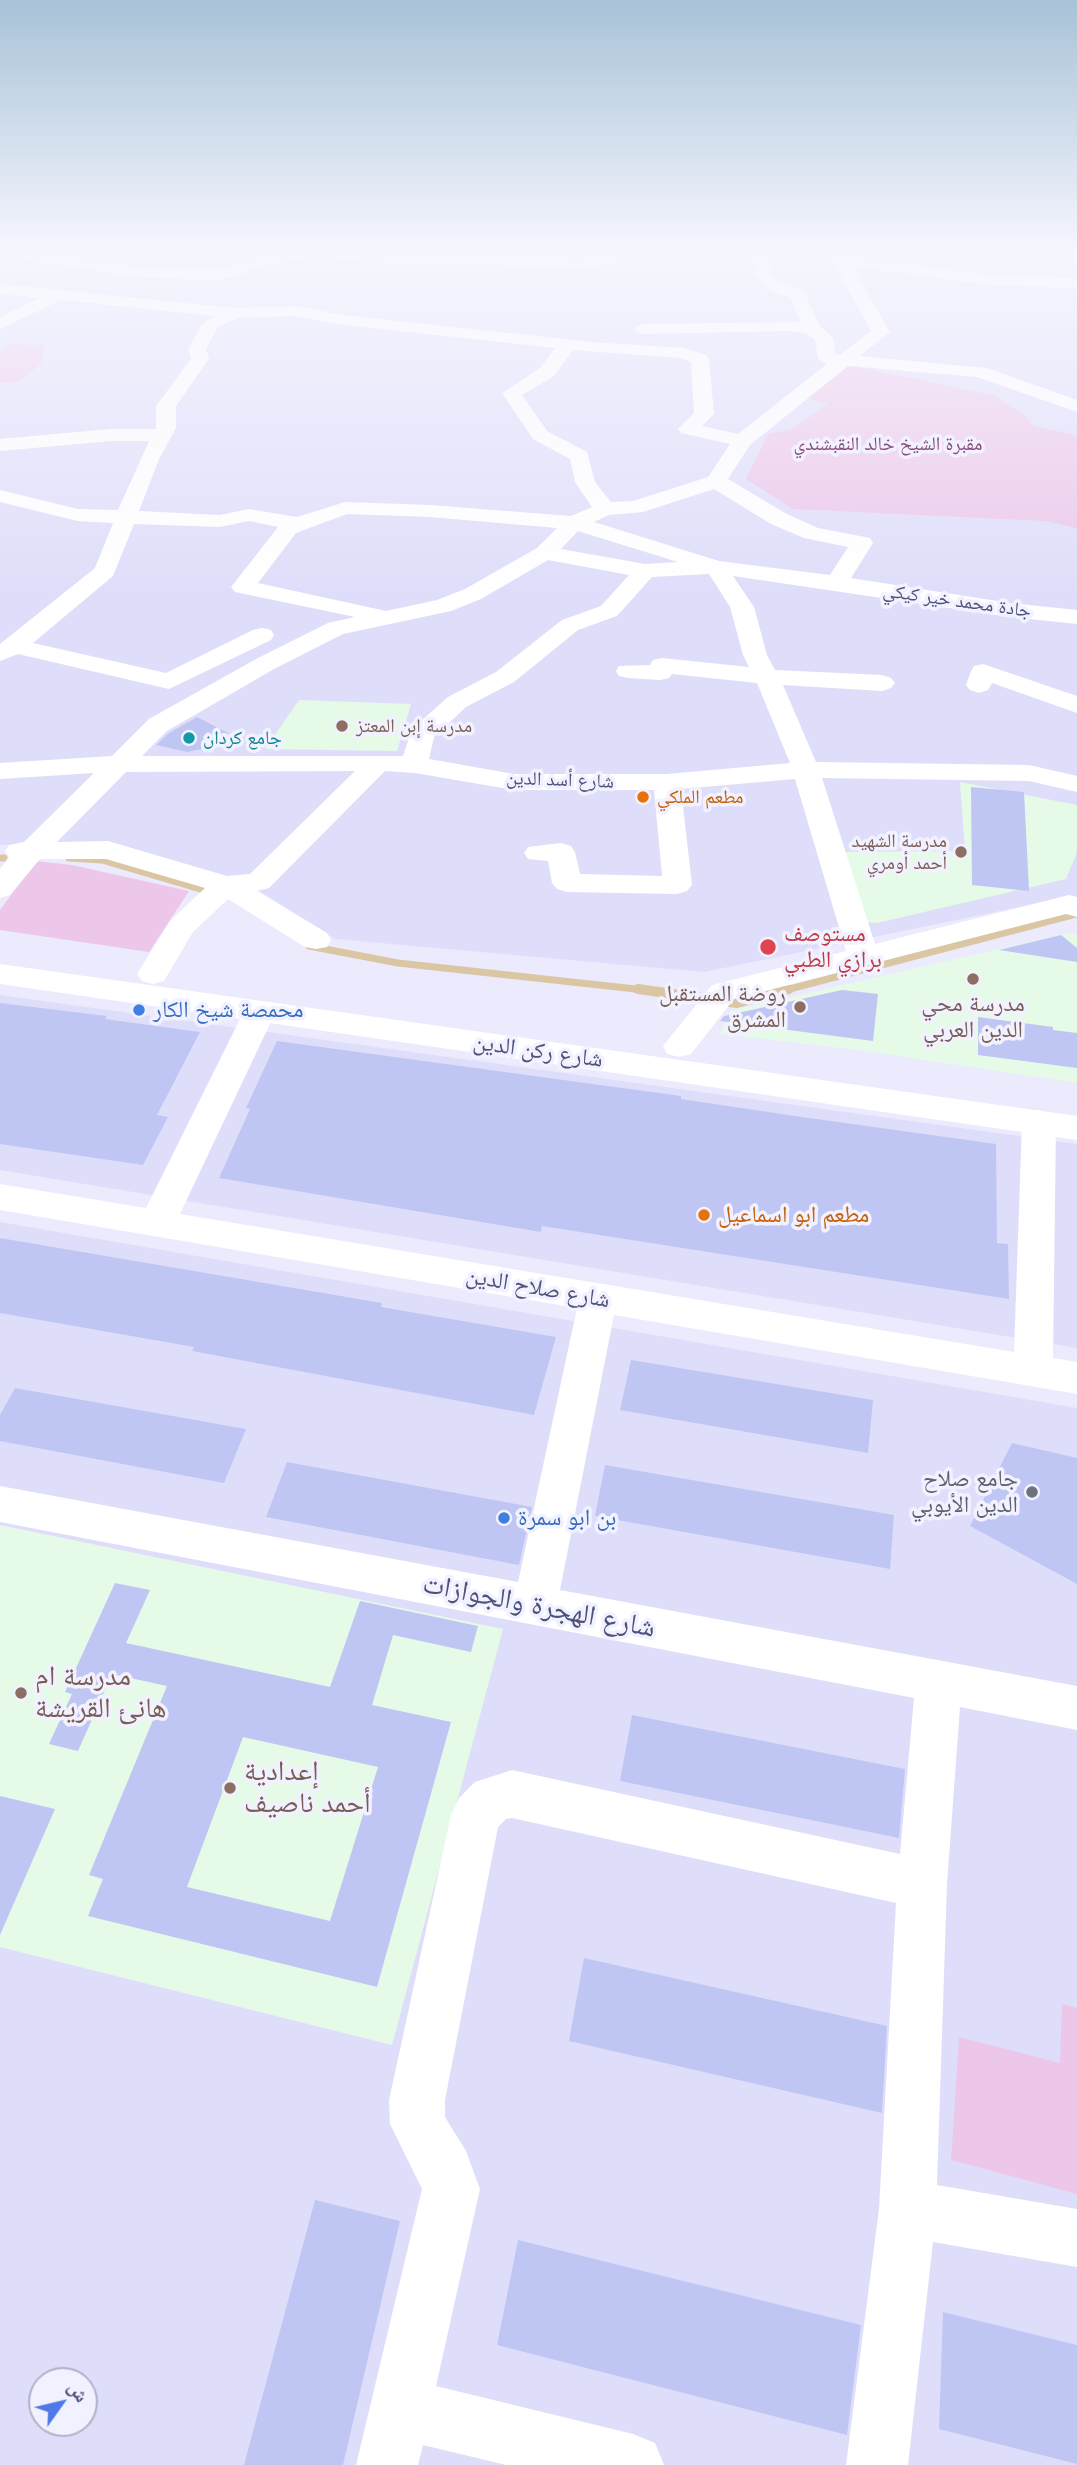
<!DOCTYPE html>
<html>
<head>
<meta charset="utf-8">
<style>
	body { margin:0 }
	#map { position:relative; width:1077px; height:2465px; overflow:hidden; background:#eceafd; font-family:Quicksand,"Noto Naskh Arabic",sans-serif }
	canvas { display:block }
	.north { position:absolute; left:28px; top:2367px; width:70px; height:70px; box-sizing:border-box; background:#f2f1ff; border:2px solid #b0b2c9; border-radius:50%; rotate:56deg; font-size:19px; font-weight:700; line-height:28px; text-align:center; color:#4c5379 }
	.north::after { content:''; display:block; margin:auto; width:24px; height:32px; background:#4d7ae8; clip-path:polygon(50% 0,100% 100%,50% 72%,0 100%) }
</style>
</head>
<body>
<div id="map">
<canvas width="1077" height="2465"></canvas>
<div class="north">ش</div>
</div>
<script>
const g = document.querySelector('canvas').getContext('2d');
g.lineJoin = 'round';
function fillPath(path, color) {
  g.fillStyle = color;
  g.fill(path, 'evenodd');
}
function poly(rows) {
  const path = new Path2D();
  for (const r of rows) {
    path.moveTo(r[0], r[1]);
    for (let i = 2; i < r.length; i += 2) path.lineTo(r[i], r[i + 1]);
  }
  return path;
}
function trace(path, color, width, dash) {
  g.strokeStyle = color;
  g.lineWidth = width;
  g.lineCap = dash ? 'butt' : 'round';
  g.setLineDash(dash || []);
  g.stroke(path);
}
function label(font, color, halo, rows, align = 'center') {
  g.font = font + ' Quicksand,"Noto Naskh Arabic",sans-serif';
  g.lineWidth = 7;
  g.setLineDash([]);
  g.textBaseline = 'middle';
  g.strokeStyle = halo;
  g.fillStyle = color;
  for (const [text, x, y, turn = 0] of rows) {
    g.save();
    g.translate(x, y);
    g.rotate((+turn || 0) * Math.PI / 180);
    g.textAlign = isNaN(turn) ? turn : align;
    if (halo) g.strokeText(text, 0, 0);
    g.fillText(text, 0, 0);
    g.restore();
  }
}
const residential = poly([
	[0,249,1077,249,1077,901,1068,897,704,972,335,939,244,881,104,843,0,845],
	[0,995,1077,1144,1077,1348,0,1170],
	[0,1222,1077,1408,1077,2465,0,2465],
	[42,2381,84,2381,84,2423,42,2423]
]);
const education = poly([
	[299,700,411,704,397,751,265,749],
	[960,782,1077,805,1077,852,1066,879,877,923,858,922,844,852,965,851],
	[1068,933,1077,935,1077,1083,858,1050,720,1034,730,1011],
	[0,1525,503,1629,392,2045,0,1947]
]);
const green = poly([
	[9,344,44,345,41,364,19,381,0,383,0,352],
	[849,365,993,395,1027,417,1033,426,1075,435,1077,438,1077,528,1045,521,793,509,746,479,768,434,792,429,827,404,795,393],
	[36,861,72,865,189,891,149,952,0,930,0,910],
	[1062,2004,1077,2008,1077,2194,951,2160,959,2037,1060,2063]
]);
const streamFar1 = poly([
	[0,858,4,858],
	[69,858,102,860,217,894],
	[309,946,398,963,654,991],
	[782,991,1077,914]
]);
const stream = poly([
	[638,989,737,1003,789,989]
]);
const building = poly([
	[197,717,228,733,207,748,187,752,156,745,169,733],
	[971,787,1024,792,1029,891,972,885],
	[1061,935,1077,948,1077,962,999,950],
	[842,990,878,994,873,1041,720,1021,724,1016],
	[0,1003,107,1016,105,1019,200,1032,157,1115,168,1117,143,1165,0,1144],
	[978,1017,1053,1027,1053,1030,1077,1033,1077,1068,978,1055],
	[277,1041,681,1096,681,1099,795,1116,996,1144,997,1243,1008,1244,1009,1299,542,1226,541,1232,219,1178,250,1109,246,1108],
	[0,1238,382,1303,381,1307,556,1337,534,1415,192,1351,194,1347,0,1313],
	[631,1360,873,1400,868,1453,620,1410],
	[15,1388,246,1429,224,1483,0,1441,0,1415],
	[1012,1443,1077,1458,1077,1584,970,1526],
	[287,1462,532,1507,519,1565,266,1517],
	[605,1465,894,1515,890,1569,595,1516],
	[115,1583,150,1590,126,1643,330,1687,360,1601,478,1626,471,1652,393,1635,372,1705,451,1722,377,1987,88,1916,103,1879,89,1875,167,1686,112,1674,78,1751,49,1744,72,1694,65,1692],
	[243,1737,378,1767,330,1921,187,1887],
	[632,1715,905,1769,899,1838,620,1781],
	[0,1796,55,1809,0,1935],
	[584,1958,887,2026,882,2113,569,2041],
	[315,2200,400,2221,343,2465,244,2465],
	[518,2240,861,2325,847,2435,497,2345],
	[943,2312,1077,2345,1077,2464,939,2429]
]);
const minor = poly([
	[15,249,135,267,215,270,231,268,260,255,302,249,426,255,441,254,447,249,465,249,461,254,583,259,612,254,616,249,632,249,623,261,583,269,445,263,426,265,313,258,265,264,241,275,215,280,135,277,9,257,7,254,9,251,15,249],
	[752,249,768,249,771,273,778,281,804,291,819,325,833,338,835,354,840,355,871,331,832,260,836,249,852,249,849,256,990,275,1077,278,1077,288,990,285,852,266,890,332,860,356,987,368,1077,400,1077,412,977,377,848,366,750,445,728,479,787,514,818,528,870,538,873,543,851,578,1010,603,1077,610,1077,624,1010,617,733,576,754,607,767,655,775,670,882,675,891,678,895,683,891,688,882,691,783,685,816,762,1029,765,1077,776,1077,792,1029,781,822,778,875,944,1069,895,1077,897,1077,917,1066,914,734,999,691,1054,679,1057,667,1054,663,1046,712,985,846,951,795,779,681,789,692,885,687,891,677,894,567,892,557,889,552,883,548,861,528,859,524,853,528,847,561,843,571,846,575,852,580,874,662,876,654,790,514,790,415,773,385,771,269,888,257,891,327,933,331,940,327,947,316,949,305,947,228,899,193,932,164,981,153,984,142,981,137,974,170,921,205,888,106,859,40,859,10,895,0,898,0,869,9,857,5,851,9,845,24,842,94,773,0,779,0,763,112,756,149,719,256,659,328,623,355,617,235,592,231,587,278,527,249,521,220,527,134,524,113,576,33,643,166,673,253,630,262,628,271,630,274,635,271,640,169,689,18,654,0,661,0,644,95,568,113,523,78,521,0,502,0,490,78,509,118,510,149,441,111,441,0,451,0,439,111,429,156,429,156,406,191,359,188,349,202,324,214,316,61,300,0,329,0,317,39,298,0,294,0,284,235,308,295,306,344,315,592,342,684,348,706,355,709,359,714,414,702,426,738,434,827,364,818,359,815,340,806,333,787,331,642,334,633,329,642,324,800,322,791,298,766,289,755,273,752,249],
	[295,316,344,325,555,348,540,368,502,393,533,439,570,459,575,482,592,507,571,516,430,505,345,502,297,517,249,509,220,515,139,511,159,459,176,428,176,406,209,359,206,349,218,327,238,318,295,316],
	[573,350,681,358,691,362,694,413,678,429,681,433,730,444,708,477,633,501,611,502,595,482,587,452,547,431,522,395,554,376,573,350],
	[714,489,771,524,804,538,848,547,830,575,719,561,594,522,609,515,643,512,714,489],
	[347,514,430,517,557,528,537,548,465,589,437,600,386,611,258,583,296,533,347,514],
	[578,531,678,562,645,564,561,549,578,531],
	[548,560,629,575,601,606,562,620,496,672,448,697,412,729,403,756,142,756,167,731,274,669,343,634,451,611,481,599,548,560],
	[709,574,730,607,743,655,749,667,662,658,653,660,650,665,619,666,616,671,619,676,628,678,660,680,669,678,672,674,757,683,790,763,667,774,514,774,429,759,434,737,466,707,514,682,578,630,617,616,652,577,709,574],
	[355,771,250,874,227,876,108,841,57,842,126,772,355,771],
	[1063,249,1077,249,1077,262,1064,256,1063,249],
	[983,664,1077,696,1077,713,992,683,988,690,979,693,970,690,966,685,971,671,974,666,983,664],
	[260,1001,271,1004,276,1011,180,1214,1014,1352,1022,1122,1027,1114,1039,1110,1051,1114,1056,1122,1053,1358,1077,1362,1077,1394,614,1315,560,1590,1077,1686,1077,1730,960,1707,947,1884,937,2185,1077,2209,1077,2267,933,2242,908,2465,846,2465,879,2209,896,1903,512,1818,506,1819,498,1827,445,2100,445,2117,466,2151,480,2189,436,2386,633,2434,655,2443,664,2465,506,2465,423,2445,418,2465,356,2465,422,2189,390,2124,389,2100,451,1815,459,1798,475,1782,512,1770,900,1854,914,1698,0,1522,0,1486,518,1582,577,1308,0,1210,0,1184,146,1208,244,1011,249,1004,260,1001]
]);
const secondary = poly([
	[0,964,1077,1116,1077,1140,0,984,0,964]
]);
const markers = [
	[342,726,7,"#8d6e63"],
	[189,738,7,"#0f9aa8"],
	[643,797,7,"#e8710a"],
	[961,852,7,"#8d6e63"],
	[768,947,9,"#e0444e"],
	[973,979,7,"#8d6e63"],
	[800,1007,7,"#8d6e63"],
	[139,1010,7,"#3f7fe0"],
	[704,1215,7,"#e8710a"],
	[1032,1492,7,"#6b7280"],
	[504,1518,7,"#3f7fe0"],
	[21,1693,7,"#8d6e63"],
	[230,1788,7,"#8d6e63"]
];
const farParknames = [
	["مقبرة الشيخ خالد النقبشندي",888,444]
];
const farStreetnames = [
	["جادة محمد خير كيكي",957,601,8],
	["شارع أسد الدين",560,780,2]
];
const farEducationnames = [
	["مدرسة إبن المعتز",356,726],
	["مدرسة الشهيد",947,841,"right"],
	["أحمد أومري",947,863,"right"]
];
const farCulturenames = [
	["جامع كردان",203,738]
];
const farFoodnames = [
	["مطعم الملكي",657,797]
];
const healthNames = [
	["مستوصف",784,934],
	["برازي الطبي",784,960]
];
const educationNames = [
	["روضة المستقبل",786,994],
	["المشرق",786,1020],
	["مدرسة محي",973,1004,"center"],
	["الدين العربي",973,1030,"center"]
];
const shopNames = [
	["محمصة شيخ الكار",153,1010],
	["بن ابو سمرة",518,1518]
];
const streetNames = [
	["شارع ركن الدين",538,1051,8],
	["شارع صلاح الدين",538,1288,10]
];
const foodNames = [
	["مطعم ابو اسماعيل",718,1215]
];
const worshipNames = [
	["جامع صلاح",1018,1479],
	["الدين الأيوبي",1018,1505]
];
const nearStreetnames = [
	["شارع الهجرة والجوازات",539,1606,11]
];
const nearEducationnames = [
	["مدرسة ام",35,1677],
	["هانئ القريشة",35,1709],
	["إعدادية",244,1772],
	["أحمد ناصيف",244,1804]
];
fillPath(residential, '#dfdefa');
fillPath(education, '#e6fae8');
fillPath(green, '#ecc7e9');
trace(streamFar1, '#dac6a3', 7);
trace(stream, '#dac6a3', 10);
fillPath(building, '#c0c6f3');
fillPath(minor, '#fff');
fillPath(secondary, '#fff');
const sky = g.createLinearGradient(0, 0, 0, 594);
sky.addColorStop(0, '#a8c2d7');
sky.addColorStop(0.42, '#f6f6fe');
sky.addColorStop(1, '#f6f6fe00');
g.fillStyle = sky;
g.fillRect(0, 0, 1077, 594);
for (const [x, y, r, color] of markers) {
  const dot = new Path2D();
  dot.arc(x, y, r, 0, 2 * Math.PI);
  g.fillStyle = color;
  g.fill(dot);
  trace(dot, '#f2f1ff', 2.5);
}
label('19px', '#8b487e', '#f2f1ff', farParknames);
label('19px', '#4c5379', '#f2f1ff', farStreetnames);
label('19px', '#785e54', '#f2f1ff', farEducationnames, 'left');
label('19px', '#0d838f', '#f2f1ff', farCulturenames, 'left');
label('19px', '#c56008', '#f2f1ff', farFoodnames, 'left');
label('23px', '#be3a42', '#f2f1ff', healthNames, 'left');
label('23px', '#785e54', '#f2f1ff', educationNames, 'right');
label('23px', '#366cbe', '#f2f1ff', shopNames, 'left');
label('23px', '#4c5379', '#f2f1ff', streetNames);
label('23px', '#c56008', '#f2f1ff', foodNames, 'left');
label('23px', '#5b616d', '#f2f1ff', worshipNames, 'right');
label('28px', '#4c5379', '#f2f1ff', nearStreetnames);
label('28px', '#785e54', '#f2f1ff', nearEducationnames, 'left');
</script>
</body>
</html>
